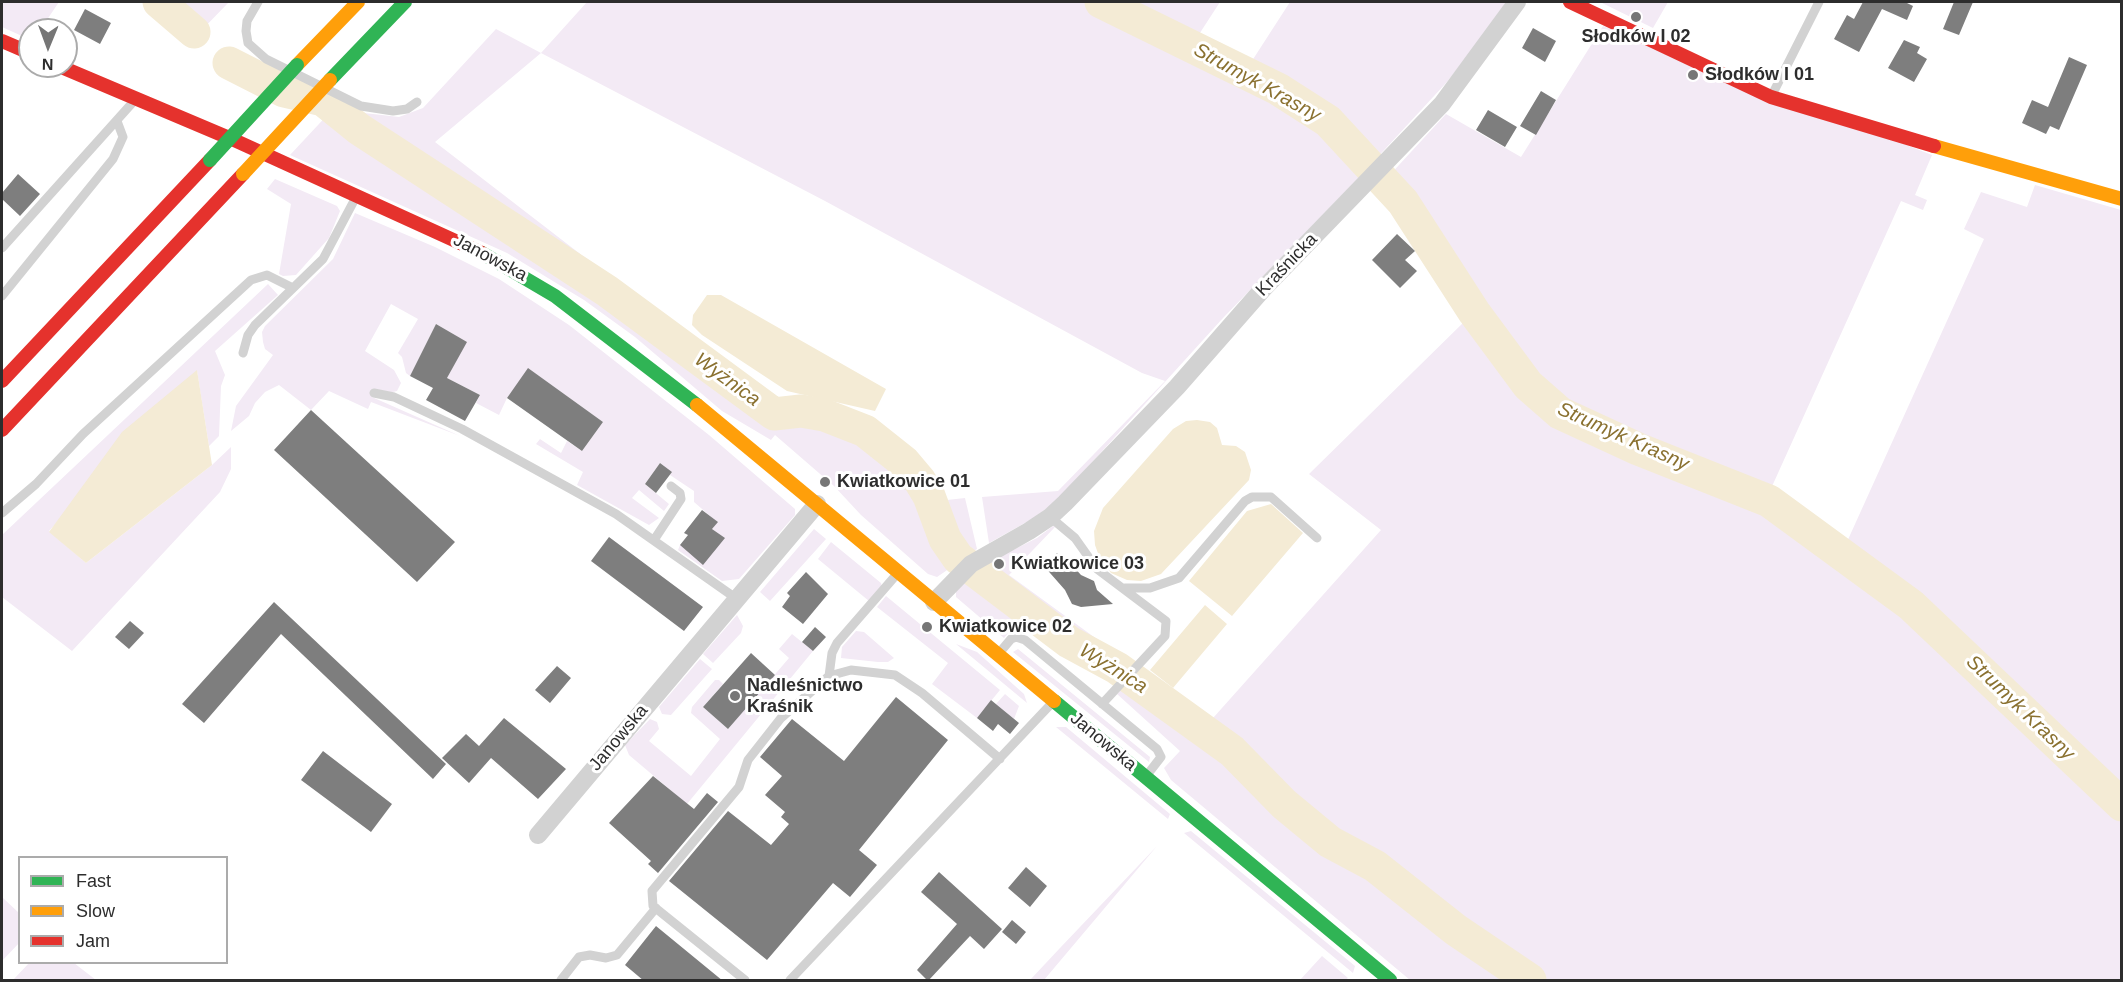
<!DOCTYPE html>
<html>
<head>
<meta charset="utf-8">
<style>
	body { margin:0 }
	#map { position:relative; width:2123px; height:982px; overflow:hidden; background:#fff; font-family:Arial,sans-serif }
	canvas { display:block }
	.frame { position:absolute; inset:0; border:3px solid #2d2d2d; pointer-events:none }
	.legend { position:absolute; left:18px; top:856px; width:210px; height:108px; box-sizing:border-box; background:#fff; border:2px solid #ababab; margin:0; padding:8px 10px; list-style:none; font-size:18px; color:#2d2d2d }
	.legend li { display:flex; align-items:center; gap:12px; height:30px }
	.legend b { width:30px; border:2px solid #ababab }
	.north { position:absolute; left:18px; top:18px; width:60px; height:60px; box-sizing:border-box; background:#fff; border:2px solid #ababab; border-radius:50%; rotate:181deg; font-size:16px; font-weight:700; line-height:24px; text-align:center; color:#2d2d2d }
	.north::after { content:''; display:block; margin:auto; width:21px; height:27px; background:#767676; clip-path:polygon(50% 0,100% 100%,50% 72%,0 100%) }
</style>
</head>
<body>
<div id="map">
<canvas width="2123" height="982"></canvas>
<div class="frame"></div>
<ul class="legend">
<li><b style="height:8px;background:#30b455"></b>Fast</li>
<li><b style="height:8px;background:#ff9f0a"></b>Slow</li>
<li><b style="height:8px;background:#e5322d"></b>Jam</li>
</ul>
<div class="north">N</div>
</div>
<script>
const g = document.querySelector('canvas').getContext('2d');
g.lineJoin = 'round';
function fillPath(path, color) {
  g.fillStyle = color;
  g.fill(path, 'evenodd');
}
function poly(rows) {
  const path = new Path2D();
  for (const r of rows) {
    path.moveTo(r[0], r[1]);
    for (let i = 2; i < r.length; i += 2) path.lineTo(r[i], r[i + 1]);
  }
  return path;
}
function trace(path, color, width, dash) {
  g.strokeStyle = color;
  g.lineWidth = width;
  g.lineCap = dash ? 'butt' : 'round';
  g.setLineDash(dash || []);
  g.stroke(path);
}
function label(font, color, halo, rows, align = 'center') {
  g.font = font + ' Arial,sans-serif';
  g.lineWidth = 6;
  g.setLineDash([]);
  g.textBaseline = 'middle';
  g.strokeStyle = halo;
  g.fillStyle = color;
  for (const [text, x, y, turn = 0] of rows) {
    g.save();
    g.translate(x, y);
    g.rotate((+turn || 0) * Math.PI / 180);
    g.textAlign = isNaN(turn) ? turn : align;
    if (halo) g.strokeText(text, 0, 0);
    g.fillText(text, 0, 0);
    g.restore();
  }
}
const green = poly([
	[2,2,59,2,40,30,30,30,30,34,22,36,2,27],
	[163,2,229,2,199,33],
	[587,2,1094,2,1277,92,1326,123,1368,168,1223,318,1056,502,1032,519,989,543,982,497,1058,491,1165,381,1142,373,825,201,541,53,435,142,767,398,814,406,777,410,606,286,342,109,346,106,364,113,399,117,423,108,496,29,541,53],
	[1118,2,1220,2,1196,39],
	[1290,2,1506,2,1482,38,1446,83,1374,161,1331,117,1248,67],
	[1600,2,1668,2,1653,28],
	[1603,26,1932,155,1915,195,1927,200,1923,210,1901,201,1769,493,1563,406,1534,378,1483,304,1478,309,1405,199,1387,178,1446,114,1521,157],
	[332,110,359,133,606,293,775,417,801,413,824,417,864,433,903,464,918,482,926,497,944,541,959,562,937,577,928,574,861,515,834,486,775,435,771,440,722,411,635,337,584,300,507,253,290,155],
	[275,179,337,206,340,211,329,238,296,275,283,276,279,274,291,204,267,189],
	[2035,185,2121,210,2121,797,1915,598,1846,544,1984,239,1964,229,1981,192,2027,207],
	[355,213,435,247,499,279,569,325,709,435,795,509,795,515,739,579,722,581,678,550,680,545,724,538,712,529,717,522,694,502,694,491,670,475,671,472,660,463,645,484,669,504,664,511,639,490,632,498,659,518,649,525,577,485,583,472,536,444,540,439,561,453,567,441,582,451,603,422,529,369,507,398,499,415,476,403,480,395,447,378,466,342,436,324,410,376,406,373,402,357,398,353,418,319,391,304,365,351,394,370,401,383,397,391,372,397,460,436,371,402,368,409,329,391,311,410,279,385,265,392,255,403,249,416,231,431,236,406,273,355,265,349,263,342,262,332,265,326,333,259],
	[268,284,278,295,215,351,225,375,221,386,219,436,209,446,197,371,49,531,86,563,212,465,231,447,231,469,220,492,72,651,2,597,2,535],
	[1467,319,1521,389,1544,414,1572,429,1759,506,1892,602,2121,821,2121,980,1539,980,1456,925,1383,867,1324,831,1287,803,1234,750,1205,727,1381,530,1309,474],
	[965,498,977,549,964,557,948,533,938,501],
	[1053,526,1055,527,1009,575,1131,664,1125,670,1069,640,977,568,1037,538],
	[814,529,826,539,770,601,760,592],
	[831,542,881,583,882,587,869,601,818,559],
	[973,572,1067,643,1122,674,1116,681,1065,656,1018,621,1004,638,956,597,956,589],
	[886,596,1000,690,977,718,932,684,948,663,877,607],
	[737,615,743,626,741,633,713,663,703,654],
	[856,631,864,632,894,658,888,662,878,662,841,658,842,647],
	[792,634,813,651,687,804,629,755,625,745,650,719,657,722,659,729,649,741,691,776,720,739,691,713,692,707,715,680,719,680,723,684,703,707,728,729,789,658,779,649],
	[956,644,977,652,1024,694,1027,703],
	[1018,649,1150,757,1149,762,1013,652],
	[700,659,712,669,671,715,662,714,659,707],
	[1130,681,1231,755,1279,807,1326,845,1372,869,1455,935,1523,980,1410,980,1171,780,1164,768,1180,751,1117,694],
	[1005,694,1019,706,1014,719,996,704],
	[1056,727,1066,727,1170,814,1168,819],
	[1191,831,1355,966,1353,973,1184,833],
	[1157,846,1044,980,1030,980,1060,948],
	[2,897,19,913,20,942,2,961],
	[1322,956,1348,978,1345,980,1300,980],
	[30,962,74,963,96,980,13,980]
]);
const water = poly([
	[707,295,721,295,886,389,875,411,787,391,702,335,692,325,693,315],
	[197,370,212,465,86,563,49,532,122,432],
	[1197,420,1210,422,1217,428,1222,445,1236,446,1245,452,1251,470,1249,480,1161,574,1141,581,1127,580,1111,573,1099,556,1095,545,1094,531,1103,508,1173,429,1186,421],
	[1271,504,1303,533,1232,616,1189,581,1247,511],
	[1205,605,1227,624,1173,688,1150,670]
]);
const river = poly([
	[159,2,194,32],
	[1101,2,1278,89,1328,121,1403,202,1474,312,1528,385,1560,413,1638,449,1769,501,1911,605,2122,805],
	[229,63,284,91,323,100,359,129,607,291,774,414,801,411,824,415,865,431,904,462,920,481,929,496,945,539,958,558,1069,642,1117,668,1232,751,1284,804,1330,842,1375,866,1456,930,1530,980]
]);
const building = poly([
	[1863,2,1905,2,1913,6,1907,20,1882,9,1859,52,1834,39,1847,15,1854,19],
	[1954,2,1973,2,1959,35,1943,29],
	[85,9,111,23,100,44,74,30],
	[1533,28,1556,41,1545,62,1522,48],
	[1904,40,1920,47,1917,53,1927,59,1914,82,1888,68],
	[2069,57,2087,65,2059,130,2050,126,2046,134,2022,123,2032,100,2048,107],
	[1541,91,1556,100,1536,135,1520,126],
	[1488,110,1517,127,1505,147,1476,130],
	[18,174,40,194,20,216,2,199,2,193],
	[1397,234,1415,251,1405,260,1417,271,1400,288,1372,260],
	[436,324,467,342,447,378,480,395,465,421,426,400,433,388,410,376],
	[528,368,603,422,582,451,507,398],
	[311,410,455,542,417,582,274,450],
	[660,463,672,472,656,493,645,484],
	[702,510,718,522,712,529,725,538,703,565,680,545,688,535,684,533],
	[609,537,703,607,684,631,591,561],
	[1057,553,1069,568,1072,565,1081,575,1094,581,1097,590,1113,604,1081,607,1072,604,1065,590,1043,565],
	[806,572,828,594,803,624,782,607,790,596,787,593],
	[274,602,446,764,433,779,281,634,204,723,182,704],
	[130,621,144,633,129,649,115,637],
	[815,627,826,637,813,651,802,642],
	[751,653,775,675,728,729,703,707],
	[557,666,571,678,550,703,535,690],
	[896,697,948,740,859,850,877,865,850,897,833,883,767,960,669,881,728,811,771,845,789,824,781,817,785,812,765,795,782,776,760,757,792,719,844,761],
	[991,700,1019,723,1010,734,998,724,993,731,977,718],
	[504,718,566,769,538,799,491,758,469,783,442,758,466,734,479,746],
	[323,751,392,804,371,832,301,780],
	[653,776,694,809,707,793,718,802,658,873,648,864,651,861,609,823],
	[1026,867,1047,886,1030,907,1008,888],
	[939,872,1002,929,984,949,970,936,928,981,917,970,957,924,921,892],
	[1012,920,1026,932,1016,944,1002,932],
	[656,926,723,981,644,981,625,965]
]);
const lane = poly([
	[258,2,247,21,246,31,248,43,266,59,361,106,393,111,407,109,417,102],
	[1772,95,1819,2],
	[2,248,134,101],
	[2,296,113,159,123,137,117,121],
	[243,353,248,335,255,325,323,259,356,197],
	[374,393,394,397,462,429,616,514,737,599],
	[2,513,36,484,83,434,251,280,267,275,293,288],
	[1050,517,1075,538,1097,569,1166,621,1165,636,1102,704],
	[654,540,681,499,680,493,671,486],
	[1125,588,1150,588,1179,578,1245,501,1252,497,1271,497,1317,538],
	[1000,652,1011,639,1016,637,1025,640,1157,749,1161,757,1147,775],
	[829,676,851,670,895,675,922,693,1000,759],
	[561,980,579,957,590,955,606,958,617,955,656,908],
	[745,980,653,906,652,891,739,787,748,760,781,718,829,676,832,653,837,643,897,574],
	[790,980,1052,703]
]);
const street = poly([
	[934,602,971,564,1029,531,1050,517,1065,503,1177,387,1263,289,1442,104,1517,2],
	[538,835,817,504]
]);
const fast = poly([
	[330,80,405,2],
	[482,253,555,296,697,405],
	[1054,701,1390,980]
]);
const slow = poly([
	[297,65,358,2],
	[1934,146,2122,199],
	[697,405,1054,701]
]);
const jam = poly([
	[1570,2,1771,97,1934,146],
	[2,41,30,53],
	[59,66,234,140,482,253],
	[2,381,210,160],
	[2,430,243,174]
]);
const fastBridge = poly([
	[210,160,297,65]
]);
const slowBridge = poly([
	[243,174,330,80]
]);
const markers = [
	[1636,17,6,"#767676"],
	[1693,75,6,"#767676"],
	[825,482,6,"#767676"],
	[999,564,6,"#767676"],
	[927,627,6,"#767676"],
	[735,696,6,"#767676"]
];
const poiNames = [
	["Słodków I 02",1636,37,"center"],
	["Słodków I 01",1705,75],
	["Kwiatkowice 01",837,482],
	["Kwiatkowice 03",1011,564],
	["Kwiatkowice 02",939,627],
	["Nadleśnictwo",747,686],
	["Kraśnik",747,707]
];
const streetNames = [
	["Janowska",490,258,28],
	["Kraśnicka",1287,265,-46],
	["Janowska",619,738,-50],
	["Janowska",1103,742,40]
];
const waterNames = [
	["Strumyk Krasny",1257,83,29],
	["Wyżnica",727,380,36],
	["Strumyk Krasny",1623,437,24],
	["Wyżnica",1113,669,32],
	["Strumyk Krasny",2020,708,44]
];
fillPath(green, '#f3eaf5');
fillPath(water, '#f4ebd5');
trace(river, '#f4ebd5', 33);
fillPath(building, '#7e7e7e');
trace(lane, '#d2d2d2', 9);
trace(street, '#d2d2d2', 18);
trace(fast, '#30b455', 14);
trace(slow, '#ff9f0a', 14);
trace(jam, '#e5322d', 14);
trace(fastBridge, '#30b455', 14);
trace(slowBridge, '#ff9f0a', 14);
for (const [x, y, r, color] of markers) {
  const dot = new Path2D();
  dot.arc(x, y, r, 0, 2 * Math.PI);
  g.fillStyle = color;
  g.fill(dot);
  trace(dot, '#fff', 2);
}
label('bold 18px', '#2d2d2d', '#fff', poiNames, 'left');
label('18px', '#2d2d2d', '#fff', streetNames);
label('italic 20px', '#8a7130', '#fff', waterNames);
</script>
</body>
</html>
